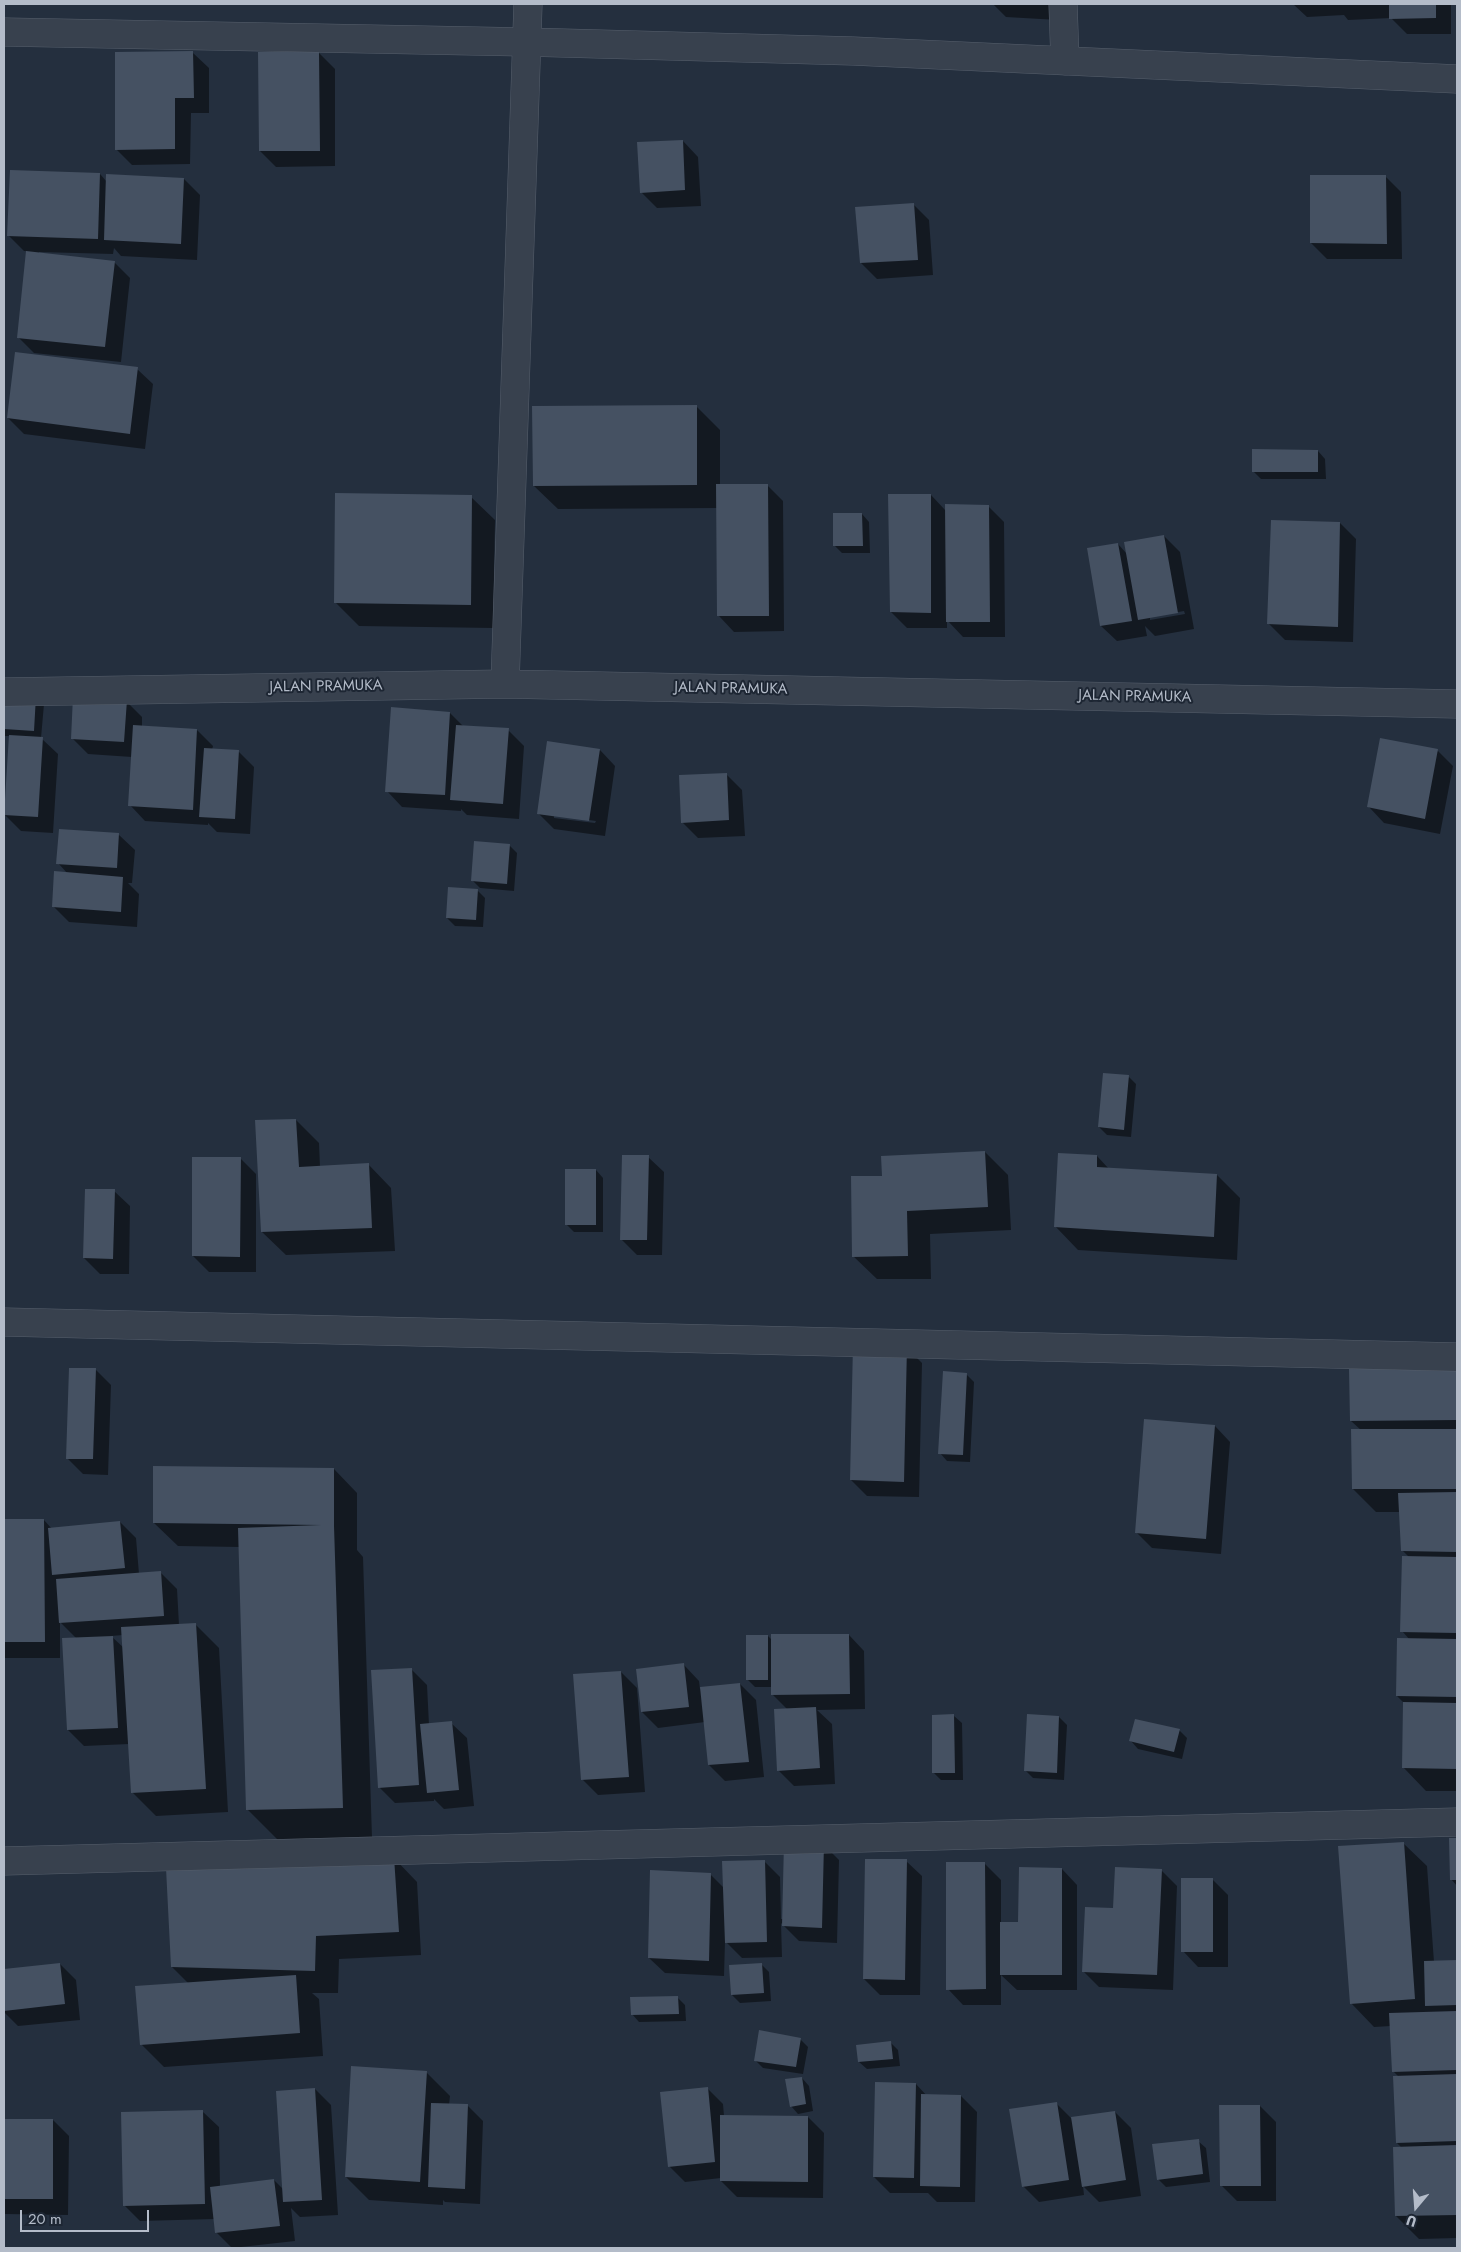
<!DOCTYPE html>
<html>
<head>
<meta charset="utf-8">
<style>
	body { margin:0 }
	#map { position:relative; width:1461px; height:2252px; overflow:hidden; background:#242f3e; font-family:Jost,sans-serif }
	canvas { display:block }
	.frame { position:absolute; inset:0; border:5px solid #b4bcc9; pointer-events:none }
	.north { position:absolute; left:1391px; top:2182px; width:50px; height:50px; -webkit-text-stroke:4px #1d2633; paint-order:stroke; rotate:198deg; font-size:14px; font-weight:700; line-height:20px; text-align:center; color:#b4bcc9 }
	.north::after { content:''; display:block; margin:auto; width:18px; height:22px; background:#b4bcc9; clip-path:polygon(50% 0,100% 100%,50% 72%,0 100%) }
	.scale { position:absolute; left:20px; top:2210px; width:129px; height:22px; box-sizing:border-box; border:2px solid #b4bcc9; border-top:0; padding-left:6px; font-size:15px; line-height:18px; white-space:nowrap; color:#b4bcc9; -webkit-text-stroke:4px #1d2633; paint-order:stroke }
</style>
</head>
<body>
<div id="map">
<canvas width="1461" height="2252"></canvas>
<div class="frame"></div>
<div class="north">U</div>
<div class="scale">20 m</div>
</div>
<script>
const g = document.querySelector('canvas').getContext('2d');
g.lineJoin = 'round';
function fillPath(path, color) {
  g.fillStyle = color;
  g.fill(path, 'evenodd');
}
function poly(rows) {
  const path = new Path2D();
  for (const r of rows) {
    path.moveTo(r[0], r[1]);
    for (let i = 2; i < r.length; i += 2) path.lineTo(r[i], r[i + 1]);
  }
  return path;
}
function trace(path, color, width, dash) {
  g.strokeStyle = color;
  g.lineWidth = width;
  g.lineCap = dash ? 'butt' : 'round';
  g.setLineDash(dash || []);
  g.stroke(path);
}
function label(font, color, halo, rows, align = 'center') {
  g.font = font + ' Jost,sans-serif';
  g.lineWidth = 4;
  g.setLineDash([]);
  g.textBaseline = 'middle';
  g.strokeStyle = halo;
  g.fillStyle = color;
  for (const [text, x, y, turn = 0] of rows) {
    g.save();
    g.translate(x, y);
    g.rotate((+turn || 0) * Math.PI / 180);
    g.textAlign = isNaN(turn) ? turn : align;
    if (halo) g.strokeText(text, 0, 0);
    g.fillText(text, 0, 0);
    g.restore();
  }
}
const shadow = poly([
	[993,4,1059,4,1058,20,1006,17],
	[1293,4,1451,4,1451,34,1407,34,1391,18,1348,20,1344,15,1307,17],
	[193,53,209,68,209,113,191,113,190,164,132,165,116,149],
	[319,53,335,69,335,166,276,167,260,151],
	[683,141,698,157,701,206,657,208,641,192],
	[100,174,107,182,184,179,200,195,197,260,121,256,114,248,113,254,39,252,39,254,114,262,130,278,121,362,34,353,18,337,27,251,24,251,8,235],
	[1385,176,1401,192,1402,259,1327,259,1311,243],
	[913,204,929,220,933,275,877,279,861,263],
	[137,369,153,384,145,449,24,434,8,418],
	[696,406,720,430,720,485,767,485,783,501,784,631,734,632,719,616,718,508,558,509,534,486],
	[1318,451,1325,459,1326,479,1261,479,1253,471],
	[931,495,946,511,988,506,1004,522,1005,637,963,637,947,620,947,628,907,628,891,612],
	[471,497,495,520,493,628,359,626,335,602],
	[862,514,869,522,870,553,842,553,835,546],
	[1340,523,1356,539,1353,642,1285,640,1269,624],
	[1164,536,1180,552,1194,629,1155,636,1145,626,1147,636,1117,641,1101,626,1118,544,1127,554],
	[1184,611,1185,614,1150,620,1150,617],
	[4,695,44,704,41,738,58,754,53,833,21,831,5,815,10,736,4,736],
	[126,701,142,717,142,726,197,730,213,746,212,750,238,751,254,767,250,834,217,832,208,823,208,825,145,821,130,805,132,757,88,754,72,738],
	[450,713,463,726,508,730,524,746,519,819,467,815,461,809,461,811,402,807,387,791],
	[600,750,615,766,605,836,554,829,538,813],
	[554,815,596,821,595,823,554,818],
	[1438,751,1453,766,1440,834,1384,823,1369,807],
	[726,774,742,790,745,836,698,838,682,822],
	[119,835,135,850,132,883,128,883,139,894,137,927,69,922,53,906,68,874,58,863],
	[509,845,517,853,514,891,480,888,472,880],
	[477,890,485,898,483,927,455,926,447,918],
	[1129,1077,1136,1084,1131,1137,1107,1135,1099,1127],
	[296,1120,319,1143,320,1167,368,1164,391,1188,395,1251,286,1255,262,1232],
	[985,1152,1008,1175,1011,1230,930,1234,931,1279,877,1279,853,1256,883,1177],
	[1097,1156,1109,1169,1217,1175,1240,1198,1237,1260,1078,1250,1055,1226],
	[648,1157,664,1172,662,1255,637,1255,621,1239],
	[240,1158,256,1174,256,1272,209,1272,193,1256],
	[596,1170,603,1178,603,1232,574,1232,566,1224],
	[114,1191,130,1206,129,1274,100,1274,84,1258],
	[906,1347,922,1363,919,1497,867,1496,851,1480],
	[1457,1368,1457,1791,1426,1791,1403,1767,1404,1703,1397,1696,1410,1640,1402,1631,1409,1557,1402,1550,1401,1512,1376,1512,1353,1489,1361,1430,1351,1421],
	[95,1369,111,1385,108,1475,83,1474,67,1458],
	[966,1374,974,1382,970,1462,947,1461,940,1453],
	[1215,1426,1230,1442,1221,1554,1152,1548,1136,1532],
	[334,1469,357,1493,357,1550,363,1557,372,1838,278,1840,248,1810,240,1547,178,1546,154,1523],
	[44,1520,52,1529,120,1522,136,1538,139,1574,161,1573,177,1589,179,1625,195,1624,219,1648,228,1812,156,1816,132,1792,129,1744,84,1746,68,1730,77,1639,60,1622,60,1658,4,1658,4,1521],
	[123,1635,124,1648,111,1636],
	[849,1635,864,1651,865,1709,817,1710,832,1724,835,1784,794,1786,778,1770,788,1710,772,1694,772,1687,755,1687,747,1679,768,1636,773,1641],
	[684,1665,699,1681,700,1689,740,1684,756,1700,764,1777,725,1781,709,1765,705,1722,658,1728,642,1712],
	[411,1669,427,1685,429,1725,451,1723,467,1738,474,1806,444,1809,434,1799,434,1801,395,1803,380,1788],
	[621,1672,637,1688,645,1792,598,1795,582,1779],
	[954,1716,962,1723,963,1780,941,1780,934,1773],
	[1059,1717,1067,1725,1064,1780,1033,1778,1025,1770],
	[1179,1730,1187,1738,1182,1759,1138,1749,1131,1741],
	[1450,1839,1457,1839,1457,1886,1451,1879],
	[1403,1843,1427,1866,1434,1962,1457,1961,1457,2238,1419,2239,1396,2216,1402,2148,1397,2143,1399,2077,1393,2071,1391,2026,1374,2027,1351,2003],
	[823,1844,839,1860,837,1943,799,1941,781,1923,782,1957,742,1958,725,1941,724,1976,665,1973,649,1958,710,1874,724,1888,764,1861,780,1877,781,1919,783,1919],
	[394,1858,417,1882,421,1955,339,1959,338,1993,312,1993,319,1999,323,2056,164,2067,141,2044,189,1984,172,1967],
	[906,1861,922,1876,920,1995,880,1995,864,1979],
	[985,1864,1001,1880,1001,1923,1020,1923,1062,1869,1077,1885,1077,1990,1017,1990,1001,1975,1001,2005,963,2005,948,1989],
	[1161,1870,1177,1886,1173,1990,1099,1987,1083,1971,1114,1910],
	[1212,1879,1228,1895,1228,1967,1198,1967,1183,1951],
	[60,1964,76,1980,80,2020,18,2026,4,2012,4,1970],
	[761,1964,769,1972,771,2001,740,2003,732,1995],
	[678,1998,685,2005,686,2021,639,2022,632,2014],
	[800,2039,808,2047,803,2074,763,2068,755,2060],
	[890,2042,898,2050,900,2066,867,2069,859,2062],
	[426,2072,450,2096,449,2105,467,2105,483,2121,480,2204,445,2202,443,2200,443,2205,369,2200,346,2177],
	[802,2078,809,2086,813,2111,798,2114,791,2106],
	[916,2084,927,2096,961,2096,977,2112,975,2202,937,2202,928,2193,890,2193,874,2177],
	[707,2088,723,2104,724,2116,808,2117,824,2133,823,2198,737,2197,721,2181,721,2178,685,2182,669,2166],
	[315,2089,331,2105,338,2215,300,2217,291,2208,295,2241,232,2248,216,2232,215,2219,140,2221,124,2205,203,2112,219,2127,220,2187,274,2180,284,2190],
	[1057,2104,1072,2119,1115,2112,1131,2128,1141,2196,1099,2202,1083,2186,1084,2195,1039,2202,1023,2186],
	[1260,2106,1276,2122,1276,2201,1237,2201,1221,2185],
	[4,2120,53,2120,69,2136,68,2215,4,2214],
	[1198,2141,1206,2148,1210,2182,1166,2187,1158,2179]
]);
const building = poly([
	[1389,4,1436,4,1436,18,1389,19],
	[193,51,194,98,175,98,175,149,115,150,115,52],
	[258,52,319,52,320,151,259,151],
	[683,140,685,190,640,193,637,142],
	[10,170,100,173,98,239,7,236],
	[106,174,184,178,181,244,104,240],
	[1310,175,1386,175,1387,244,1310,243],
	[914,203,918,260,860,263,855,207],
	[26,251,115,261,105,347,17,338],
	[15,352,138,367,130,434,7,418],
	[697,405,697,485,533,486,532,406],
	[1252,449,1318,450,1318,472,1252,472],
	[716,484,768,484,769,616,717,616],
	[335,493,472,495,471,605,334,603],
	[888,494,931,494,931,613,890,612],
	[945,504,989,505,990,622,946,622],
	[833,513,862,513,863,546,833,546],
	[1271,520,1340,522,1338,627,1267,624],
	[1164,535,1178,613,1138,620,1124,542],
	[1118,543,1132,621,1100,626,1087,548],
	[4,693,36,696,34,731,4,729],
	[73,696,127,700,124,742,71,739],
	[391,707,450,712,445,795,385,792],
	[133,725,197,729,193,810,128,806],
	[456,725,509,728,503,804,450,800],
	[9,735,43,737,38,817,4,815],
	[1380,738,1438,749,1425,819,1367,807],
	[547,741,600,749,589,821,537,814],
	[204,748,239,750,235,819,199,817],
	[727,773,729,820,681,823,679,775],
	[59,829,119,833,117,868,56,864],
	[474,841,510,844,507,884,471,881],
	[54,871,123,877,121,912,52,907],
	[448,887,478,889,476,920,446,918],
	[1103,1073,1129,1075,1124,1130,1098,1127],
	[296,1119,299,1167,369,1163,372,1228,261,1232,255,1120],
	[985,1151,988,1207,907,1211,908,1256,852,1257,851,1176,882,1176,881,1156],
	[1058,1153,1097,1155,1097,1167,1217,1174,1214,1237,1054,1227],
	[622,1155,649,1155,647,1240,620,1240],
	[192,1157,241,1157,240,1257,192,1256],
	[565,1169,596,1169,596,1225,565,1225],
	[85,1189,115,1189,113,1259,83,1258],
	[853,1344,907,1346,904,1482,850,1480],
	[1457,1367,1457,1420,1350,1421,1349,1369],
	[69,1368,96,1368,93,1459,66,1459],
	[943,1371,967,1373,963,1455,938,1454],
	[1144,1419,1215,1425,1206,1539,1135,1533],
	[1351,1429,1457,1429,1457,1489,1352,1489],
	[153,1466,334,1468,334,1526,343,1808,246,1810,238,1528,321,1525,153,1523],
	[1457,1492,1457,1552,1401,1551,1398,1493],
	[4,1519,44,1519,45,1642,4,1642],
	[120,1521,125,1568,52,1575,48,1528],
	[1402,1556,1457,1557,1457,1633,1400,1632],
	[161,1571,164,1616,59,1623,56,1579],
	[196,1623,206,1789,131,1793,121,1627],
	[771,1634,849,1634,850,1694,771,1695],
	[746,1635,768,1635,768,1680,746,1680],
	[113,1636,118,1728,67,1730,62,1638],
	[1397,1638,1457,1639,1457,1697,1396,1696],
	[684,1663,689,1707,641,1712,636,1669],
	[412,1668,419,1785,378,1788,371,1670],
	[621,1671,629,1777,581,1780,573,1674],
	[740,1683,749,1762,708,1765,700,1687],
	[1403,1702,1457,1703,1457,1769,1402,1768],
	[816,1707,820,1768,777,1771,774,1709],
	[954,1714,955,1773,932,1773,932,1715],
	[1027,1714,1059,1716,1057,1773,1024,1771],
	[1135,1719,1180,1729,1174,1752,1129,1741],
	[452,1721,459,1790,427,1793,420,1724],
	[1449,1838,1457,1838,1457,1880,1450,1880],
	[784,1842,824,1843,822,1928,782,1926],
	[1404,1842,1415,1999,1350,2004,1338,1846],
	[394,1857,399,1932,316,1936,315,1971,171,1967,166,1868],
	[865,1859,907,1859,905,1980,863,1979],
	[765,1860,767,1942,725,1943,722,1861],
	[946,1862,985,1862,986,1989,946,1990],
	[1019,1867,1062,1868,1062,1975,1000,1975,1000,1922,1018,1922],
	[1115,1867,1162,1869,1157,1975,1082,1972,1085,1907,1113,1908],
	[650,1870,711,1873,709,1961,648,1958],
	[1181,1878,1213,1878,1213,1952,1181,1952],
	[1457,1960,1457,2005,1425,2006,1424,1961],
	[60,1963,65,2004,4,2011,4,1969],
	[762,1963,764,1993,731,1995,729,1965],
	[296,1975,300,2033,140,2045,135,1986],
	[678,1996,679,2014,631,2015,630,1997],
	[1457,2011,1457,2070,1392,2072,1389,2013],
	[759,2030,801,2038,796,2067,754,2061],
	[891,2041,893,2059,858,2062,856,2045],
	[351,2066,427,2071,420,2182,345,2177],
	[1457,2074,1457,2141,1396,2143,1393,2076],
	[802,2077,806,2104,790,2107,785,2079],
	[875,2082,916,2083,914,2178,873,2177],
	[708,2087,715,2162,668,2167,660,2092],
	[315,2088,322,2200,283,2202,276,2091],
	[921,2094,961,2095,960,2187,920,2186],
	[1057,2102,1069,2180,1022,2187,1009,2109],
	[431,2103,468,2104,465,2189,428,2187],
	[1219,2105,1260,2105,1261,2186,1220,2186],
	[203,2110,205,2204,123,2206,121,2112],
	[1115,2111,1126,2180,1082,2187,1071,2117],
	[720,2115,808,2116,808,2182,720,2181],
	[4,2119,53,2119,53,2199,4,2199],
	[1199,2139,1203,2174,1157,2180,1152,2144],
	[1457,2145,1457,2215,1395,2216,1393,2147],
	[274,2179,280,2226,215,2233,210,2187]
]);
const street = poly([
	[1063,4,1065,61],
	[4,32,526,42,853,51,1457,79],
	[505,684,528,4],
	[4,692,505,684,1457,704],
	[4,1322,1457,1357],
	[4,1861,1457,1822]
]);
const streetNames = [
	["JALAN PRAMUKA",326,687,-1],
	["JALAN PRAMUKA",731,689,1],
	["JALAN PRAMUKA",1135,697,1]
];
fillPath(shadow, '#0007');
fillPath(building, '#455162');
trace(street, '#565f6c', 29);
trace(street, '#38414e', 28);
label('15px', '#b4bcc9', '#1d2633', streetNames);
</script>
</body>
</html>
